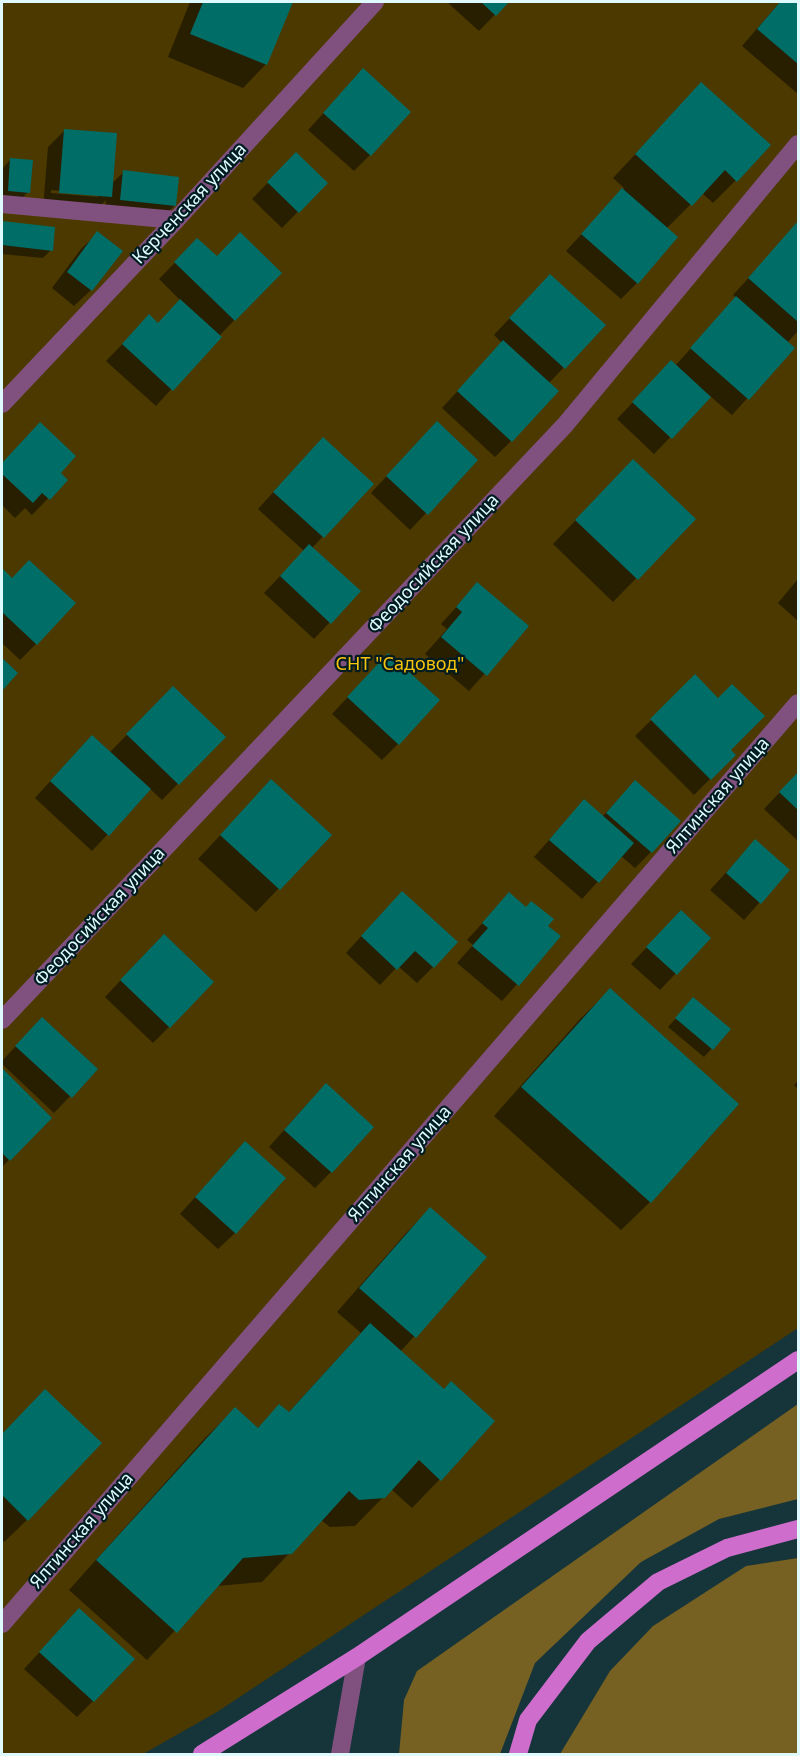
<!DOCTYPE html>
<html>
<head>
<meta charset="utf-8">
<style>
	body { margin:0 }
	#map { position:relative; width:800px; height:1756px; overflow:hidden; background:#15353a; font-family:"Noto Sans",sans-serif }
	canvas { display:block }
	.frame { position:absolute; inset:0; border:3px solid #dffaff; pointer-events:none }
</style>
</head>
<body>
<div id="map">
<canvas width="800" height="1756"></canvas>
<div class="frame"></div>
</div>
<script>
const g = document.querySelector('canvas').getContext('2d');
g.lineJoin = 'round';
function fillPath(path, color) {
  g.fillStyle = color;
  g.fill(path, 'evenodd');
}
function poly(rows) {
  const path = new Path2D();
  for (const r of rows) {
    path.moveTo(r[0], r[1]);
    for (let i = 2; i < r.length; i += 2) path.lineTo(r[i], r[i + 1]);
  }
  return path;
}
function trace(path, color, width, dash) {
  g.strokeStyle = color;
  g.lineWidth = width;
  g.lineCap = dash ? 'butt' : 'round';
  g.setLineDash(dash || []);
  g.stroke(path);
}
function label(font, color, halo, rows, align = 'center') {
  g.font = font + ' "Noto Sans",sans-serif';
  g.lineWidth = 4.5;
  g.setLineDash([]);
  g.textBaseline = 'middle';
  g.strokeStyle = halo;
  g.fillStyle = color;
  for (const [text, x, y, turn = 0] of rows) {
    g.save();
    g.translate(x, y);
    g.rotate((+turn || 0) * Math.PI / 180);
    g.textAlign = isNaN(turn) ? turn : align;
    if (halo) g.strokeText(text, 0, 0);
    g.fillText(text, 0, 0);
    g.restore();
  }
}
const green = poly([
	[2,2,798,2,798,1328,217,1712,143,1754,2,1754]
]);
const forest = poly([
	[798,1404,798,1499,719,1519,641,1562,535,1663,500,1754,399,1754,404,1700,417,1671],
	[798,1558,798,1754,560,1754,610,1671,653,1626,746,1566]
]);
const shadow = poly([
	[190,2,292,2,266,64,243,88,168,57],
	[447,2,507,2,479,31],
	[780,2,798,2,798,94,742,46],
	[363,70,370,155,354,171,308,130],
	[701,84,736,180,713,203,702,193,666,229,637,283,621,299,566,251,624,188,613,178],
	[65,130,111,184,124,172,174,206,158,222,104,216,106,200,94,212,43,208,48,147],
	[51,190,98,194,98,197,51,193],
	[296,154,326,183,282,228,252,199],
	[11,159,28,192,20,200,2,199,3,168],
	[3,222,51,250,43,258,2,254],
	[798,224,798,331,787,343,793,348,732,415,710,396,654,454,617,419,655,379,675,366,736,298,733,295],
	[98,233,91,290,74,306,52,288,81,249],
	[197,240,216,258,280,273,219,336,156,406,106,361,133,333,158,324,180,300,159,279],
	[534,292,604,325,548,384,511,441,495,457,442,408,502,343,494,335],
	[420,440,476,460,410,530,371,493],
	[24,441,66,480,32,515,25,508,15,518,2,505,2,464],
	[307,455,372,484,312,548,330,622,314,639,264,593,304,551,258,509],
	[610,484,694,519,613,602,553,544],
	[2,570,12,580,36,644,20,660,2,643],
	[798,579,798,621,778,603],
	[477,584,527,626,469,691,425,654,447,629,441,624],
	[372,671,398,744,382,760,332,714],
	[695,677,718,700,729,750,734,755,694,795,635,736],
	[173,688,224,737,162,800,150,789,92,851,35,798,76,753,109,753],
	[798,773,798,841,764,809],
	[271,781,330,835,256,912,198,859],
	[635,782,651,852,635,868,621,856,582,899,534,857,584,801,602,817],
	[755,841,788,870,744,920,710,890],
	[509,894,559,937,502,1001,457,963,473,945,467,940],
	[386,909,433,967,417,983,398,966,380,985,346,953],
	[665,928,709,938,660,990,631,964],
	[147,952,169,1027,153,1043,105,997],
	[610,990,650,1202,621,1230,494,1116,581,1018],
	[686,1007,729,1029,704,1057,668,1027],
	[26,1035,96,1069,54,1113,2,1064,2,1061],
	[2,1071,50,1118,2,1167],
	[798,1081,798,1089,794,1085],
	[310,1101,331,1172,315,1188,269,1147],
	[229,1160,235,1233,218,1249,180,1214],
	[430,1209,485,1257,400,1352,440,1479,412,1508,391,1489,355,1526,330,1527,321,1520,262,1582,217,1586,147,1660,69,1590,206,1437,235,1409,257,1429,279,1406,288,1413,361,1333,337,1312,407,1232],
	[22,1414,27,1520,4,1542,2,1540,2,1435],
	[63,1627,93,1701,77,1717,24,1669]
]);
const building = poly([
	[203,2,293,2,267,65,190,34],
	[481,2,509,2,496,16],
	[780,2,798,2,798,64,757,29],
	[363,68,411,112,371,156,323,113],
	[701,82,771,145,737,182,725,170,692,206,635,154],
	[64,129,117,133,112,197,59,193],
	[296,152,328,183,299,213,267,182],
	[10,158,33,160,30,193,8,191],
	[123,170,179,177,176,206,120,200],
	[622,188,678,237,638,284,581,234],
	[2,221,55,227,53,251,2,245],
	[798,221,798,322,748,278],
	[97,231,123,251,92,291,67,272],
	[240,232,282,273,235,321,174,262,197,238,217,256],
	[550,274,606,325,565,369,509,318],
	[736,296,795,348,749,400,690,348],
	[180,299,222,337,173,391,122,344,149,314,158,323],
	[503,340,559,391,512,442,457,391],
	[671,360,711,397,672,439,632,402],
	[437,421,478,460,428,515,386,476],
	[40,422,76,456,61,473,68,480,50,500,42,493,33,503,2,474,2,463],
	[323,437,374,484,324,538,273,492],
	[633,459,696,519,638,580,575,520],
	[309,544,361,591,331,624,280,576],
	[29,560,76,603,37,645,2,612,2,568,12,578],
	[477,582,529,626,487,676,441,637,462,612,456,607],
	[388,653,440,700,399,745,347,697],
	[2,658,18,673,2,691],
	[695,674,718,698,732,684,765,716,731,750,736,755,711,780,650,719],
	[173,686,226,737,179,785,126,734],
	[92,735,151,789,109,836,50,781],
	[798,772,798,810,779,792],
	[271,779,332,835,280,890,220,835],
	[635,780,681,821,652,853,606,813],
	[584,799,634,843,599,883,549,840],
	[755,839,790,870,761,904,726,873],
	[402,891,458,942,434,968,415,951,397,970,361,936],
	[509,892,526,907,531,901,554,919,548,926,561,936,519,986,472,946,488,928,482,923],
	[681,910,711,938,677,975,646,947],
	[164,934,214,982,170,1028,120,980],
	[610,988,739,1104,651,1203,521,1087],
	[693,997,731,1029,713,1050,675,1018],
	[42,1017,98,1069,72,1098,15,1046],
	[2,1068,52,1118,10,1161,2,1153],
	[326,1083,374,1127,332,1173,284,1130],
	[245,1141,286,1178,236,1234,195,1197],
	[430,1207,487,1257,416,1338,359,1288],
	[370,1323,444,1389,451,1381,495,1421,441,1481,419,1460,385,1498,359,1500,349,1491,292,1554,243,1558,177,1633,96,1560,235,1407,258,1428,279,1404,289,1412],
	[45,1389,102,1443,28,1521,2,1495,2,1434],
	[79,1608,135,1659,94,1702,39,1652]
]);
const service = poly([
	[340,1754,357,1657]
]);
const minor = poly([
	[2,204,176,220],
	[2,404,176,220,375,2],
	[2,1020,565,425,798,144],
	[2,1624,798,703]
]);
const primary = poly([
	[202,1754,357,1657,798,1360],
	[518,1754,528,1720,588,1641,658,1582,727,1548,798,1529]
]);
const streetNames = [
	["Керченская улица",190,204,-47],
	["Феодосийская улица",434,564,-47],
	["Ялтинская улица",718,796,-49],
	["Феодосийская улица",100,917,-47],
	["Ялтинская улица",400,1164,-49],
	["Ялтинская улица",82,1531,-49]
];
const parkNames = [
	["СНТ \"Садовод\"",400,665]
];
fillPath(green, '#4c3900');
fillPath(forest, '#766022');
fillPath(shadow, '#0007');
fillPath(building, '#006d67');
trace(service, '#80517e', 18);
trace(minor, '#80517e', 18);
trace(primary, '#cf6dcc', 18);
label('18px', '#dffaff', '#001c21', streetNames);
label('18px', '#f7c30d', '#001c21', parkNames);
</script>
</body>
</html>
